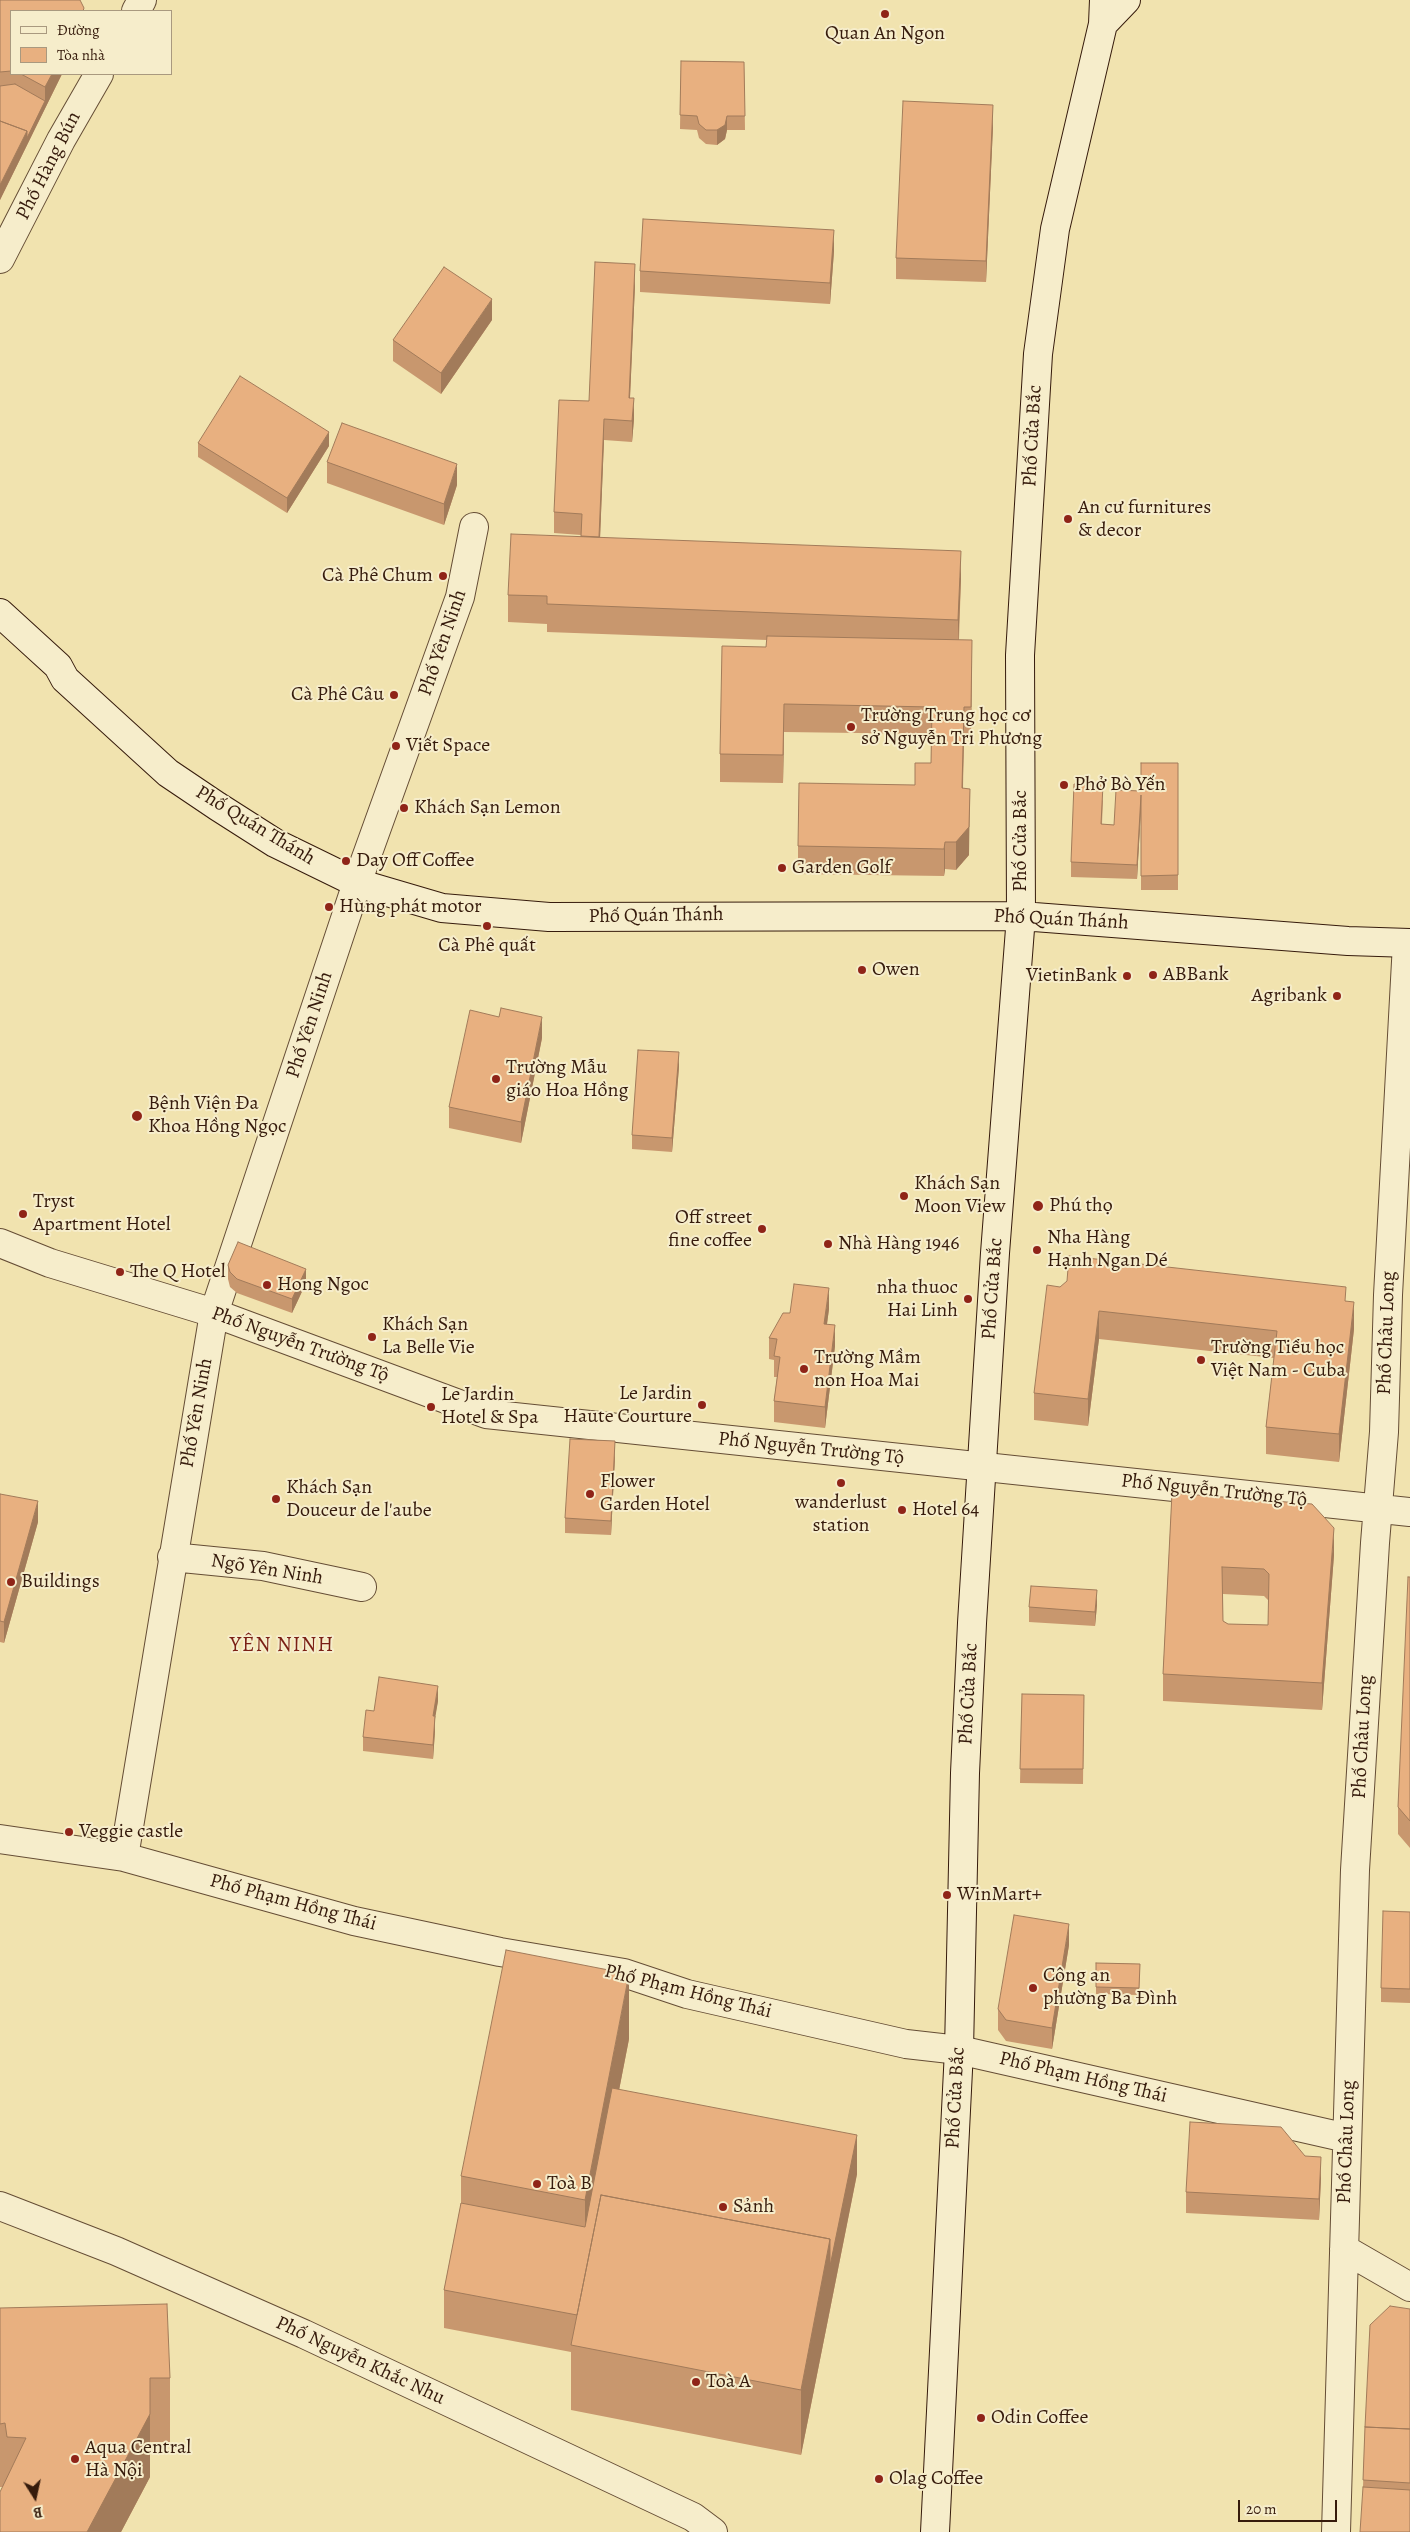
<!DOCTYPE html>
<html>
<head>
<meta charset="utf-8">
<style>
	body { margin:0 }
	#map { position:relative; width:1410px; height:2532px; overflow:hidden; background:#f1e3af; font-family:Alegreya,serif }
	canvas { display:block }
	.legend { position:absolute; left:10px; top:10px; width:162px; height:65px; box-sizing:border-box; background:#f6edcb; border:1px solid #a9997f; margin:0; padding:6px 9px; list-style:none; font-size:15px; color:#361b0c }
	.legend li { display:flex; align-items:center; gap:10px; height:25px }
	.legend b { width:25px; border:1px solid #a9997f }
	.north { position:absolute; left:10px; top:2472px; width:50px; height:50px; -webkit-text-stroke:4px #f6edcb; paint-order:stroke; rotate:170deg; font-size:14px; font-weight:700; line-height:20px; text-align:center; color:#361b0c }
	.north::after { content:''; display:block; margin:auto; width:18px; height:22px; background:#361b0c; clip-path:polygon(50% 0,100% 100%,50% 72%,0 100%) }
	.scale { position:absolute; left:1238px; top:2500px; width:99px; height:22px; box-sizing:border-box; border:2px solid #361b0c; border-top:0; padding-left:6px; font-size:15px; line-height:18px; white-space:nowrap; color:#361b0c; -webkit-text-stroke:4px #f6edcb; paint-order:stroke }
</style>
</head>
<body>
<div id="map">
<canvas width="1410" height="2532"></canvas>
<ul class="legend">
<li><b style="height:6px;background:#f6edcb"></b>Đường</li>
<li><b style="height:14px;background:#e8b080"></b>Tòa nhà</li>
</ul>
<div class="north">B</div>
<div class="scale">20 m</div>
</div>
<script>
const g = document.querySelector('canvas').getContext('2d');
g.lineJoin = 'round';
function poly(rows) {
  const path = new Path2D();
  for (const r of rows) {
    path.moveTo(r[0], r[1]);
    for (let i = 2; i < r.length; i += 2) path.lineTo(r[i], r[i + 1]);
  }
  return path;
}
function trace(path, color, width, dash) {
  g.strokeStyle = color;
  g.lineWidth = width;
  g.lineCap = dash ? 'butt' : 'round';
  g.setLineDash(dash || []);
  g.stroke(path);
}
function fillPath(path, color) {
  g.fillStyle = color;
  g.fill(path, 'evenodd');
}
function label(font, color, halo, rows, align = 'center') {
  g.font = font + ' Alegreya,serif';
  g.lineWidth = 4;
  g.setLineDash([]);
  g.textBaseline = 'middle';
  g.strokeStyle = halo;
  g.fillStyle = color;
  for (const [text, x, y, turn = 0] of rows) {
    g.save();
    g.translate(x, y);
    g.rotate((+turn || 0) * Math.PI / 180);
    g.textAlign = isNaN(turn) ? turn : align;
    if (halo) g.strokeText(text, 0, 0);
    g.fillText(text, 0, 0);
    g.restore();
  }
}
const street = poly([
	[136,11,142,0],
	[0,259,61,140,99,74],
	[0,1243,50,1263,214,1313,486,1414,1410,1512],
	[172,1557,263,1566,362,1587],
	[0,1839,124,1857,354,1921,500,1952,624,1973,687,1994,906,2044,959,2050,1347,2138],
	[124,1857,214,1313,357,883,460,597,474,527],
	[0,2206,116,2251,304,2334,693,2517,713,2532],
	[1344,2249,1410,2287],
	[1336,2532,1355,1870,1375,1543,1384,1432,1388,1295,1407,943]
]);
const secondary = poly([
	[1103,24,1126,0],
	[0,613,58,666,65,679,168,773,217,806,275,843,357,883,442,908,549,917,1021,916,1348,941,1410,943],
	[935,2532,959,2050,965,1773,972,1623,995,1253,1021,916,1020,655,1038,354,1055,229,1103,24,1104,0]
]);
const wall = poly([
	[0,0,84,11,11,11,11,74,62,74,0,200],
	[681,61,744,62,745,130,727,130,725,139,717,145,706,144,699,138,697,130,680,129],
	[993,126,986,282,896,279,896,258],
	[834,251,830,304,640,292,640,271],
	[635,285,630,398,634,419,632,442,604,440,600,537,961,578,959,640,972,667,971,734,964,735,963,788,969,855,956,870,945,869,944,876,798,874,798,846,915,785,931,763,932,734,784,732,783,783,720,782,720,754,766,647,767,640,547,632,547,624,508,622,508,595,581,536,581,535,554,533,554,512,589,401],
	[492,320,441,394,393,361,393,340],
	[198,443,329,446,287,513,198,457],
	[327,462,457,485,444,525,327,483],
	[1178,763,1178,890,1141,890,1141,809,1137,879,1071,877,1071,862,1103,799,1102,824,1114,825,1141,791],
	[542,1038,521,1143,449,1128,449,1107],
	[679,1067,672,1152,632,1149,632,1135],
	[228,1265,306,1283,292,1313,237,1293,230,1287,228,1279],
	[1060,1287,1346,1301,1354,1329,1339,1462,1266,1454,1266,1427,1274,1358,1099,1339,1088,1426,1034,1420,1034,1393],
	[829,1309,827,1324,835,1346,825,1428,774,1422,774,1401,777,1377,774,1377,774,1360,769,1359,769,1338,790,1313],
	[615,1456,611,1535,565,1533,565,1518],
	[1172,1493,1334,1555,1322,1710,1163,1701,1163,1674],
	[1223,1594,1264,1596,1269,1601,1268,1625,1228,1624,1223,1621],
	[0,1494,38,1522,4,1643,0,1642],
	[1410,1577,1410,1848,1398,1834,1398,1807],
	[1097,1605,1095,1626,1029,1622,1029,1607],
	[1022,1694,1084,1695,1083,1784,1020,1783],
	[438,1701,435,1716,435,1731,433,1759,363,1751,363,1737,374,1711],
	[1410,1912,1410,2003,1381,2002,1381,1988],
	[1069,1945,1052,2049,1006,2041,998,2030,998,2009],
	[1096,1963,1140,1964,1139,1995,1096,1994],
	[629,2039,619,2090,857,2174,801,2455,571,2410,571,2352,444,2328,444,2290,461,2203,461,2176],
	[1321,2178,1319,2220,1186,2213,1186,2192],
	[0,2308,170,2378,170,2442,150,2442,150,2477,121,2532,0,2532,3,2487,0,2487],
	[1410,2309,1410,2532,1363,2487,1365,2427]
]);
const shadedWall = poly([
	[52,74,62,74,0,200,0,185,27,131,45,101,45,87],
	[993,105,993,126,986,282,986,261],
	[727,116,727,130,725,139,717,145,717,130],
	[834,230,834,251,830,304,830,283],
	[635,264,635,285,629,419,629,398],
	[492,299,492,320,441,394,441,373],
	[634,398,634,419,632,442,632,421],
	[604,419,604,440,599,564,599,543],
	[329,432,329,446,287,513,287,498],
	[457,464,457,485,444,525,444,504],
	[961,551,961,578,958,648,958,620],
	[972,640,972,667,971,734,971,707],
	[784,704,784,732,783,783,783,755],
	[964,707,964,735,962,816,962,788],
	[970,789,969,855,956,870,956,842],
	[1141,795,1141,809,1137,879,1137,865],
	[945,842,945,869,944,876,944,849],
	[542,1017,542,1038,521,1143,521,1122],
	[679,1052,679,1067,672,1152,672,1138],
	[306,1269,306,1283,292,1313,292,1299],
	[829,1288,829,1309,824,1345,824,1324],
	[1354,1302,1354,1329,1339,1462,1339,1434],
	[1099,1311,1099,1339,1088,1426,1088,1399],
	[835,1325,835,1346,825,1428,825,1407],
	[615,1441,615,1456,611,1535,611,1521],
	[38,1501,38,1522,4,1643,4,1622],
	[1334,1528,1334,1555,1322,1710,1322,1683],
	[1097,1590,1097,1605,1095,1626,1095,1612],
	[438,1686,438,1701,433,1731,433,1716],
	[435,1716,435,1731,433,1759,433,1745],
	[1069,1924,1069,1945,1052,2049,1052,2028],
	[629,1974,629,2039,585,2265,585,2200],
	[857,2135,857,2174,801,2455,801,2390,830,2239],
	[1321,2157,1321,2178,1319,2220,1319,2199],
	[150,2378,150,2477,121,2532,87,2532]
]);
const building = poly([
	[0,0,80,0,84,8,83,11,11,11,11,71,0,72,0,0],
	[681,61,744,62,745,116,727,116,725,125,717,130,706,130,699,124,697,116,680,115,681,61],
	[21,74,52,74,45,87,21,74],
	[15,84,45,101,27,138,27,131,0,121,0,86,15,84],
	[903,101,993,105,986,261,896,258,903,101],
	[0,121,27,131,0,185,0,121],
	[643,219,834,230,830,283,640,271,643,219],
	[595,262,635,264,629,398,634,398,632,421,604,419,599,537,581,536,582,514,554,512,559,400,589,401,595,262],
	[444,267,492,299,441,373,393,340,444,267],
	[240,376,329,432,287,498,198,443,240,376],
	[342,423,457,464,444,504,327,462,342,423],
	[511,534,961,551,958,620,547,604,547,596,508,595,511,534],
	[767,636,972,640,971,707,964,707,962,788,970,789,969,827,956,842,945,842,944,849,798,846,799,783,915,785,915,763,931,763,932,707,784,704,783,755,720,754,722,646,766,647,767,636],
	[1141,763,1178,763,1178,875,1141,876,1141,795,1137,865,1071,862,1074,784,1103,785,1101,824,1114,825,1116,790,1141,791,1141,763],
	[501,1008,542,1017,521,1122,449,1107,470,1010,499,1017,501,1008],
	[638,1050,679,1052,672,1138,632,1135,638,1050],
	[238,1242,306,1269,292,1299,237,1279,230,1272,228,1265,238,1242],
	[1069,1256,1346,1287,1345,1301,1354,1302,1339,1434,1266,1427,1277,1331,1099,1311,1088,1399,1034,1393,1047,1285,1060,1287,1067,1281,1069,1256],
	[794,1284,829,1288,824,1324,835,1325,825,1407,774,1401,780,1357,774,1356,777,1339,769,1338,783,1313,790,1313,794,1284],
	[570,1439,615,1441,611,1521,565,1518,570,1439],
	[1172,1493,1312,1504,1334,1528,1322,1683,1163,1674,1172,1493],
	[1222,1567,1264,1569,1269,1574,1268,1625,1228,1624,1223,1621,1222,1567],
	[0,1494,38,1501,4,1622,0,1621,0,1494],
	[1408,1577,1410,1577,1410,1821,1398,1807,1408,1577],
	[1031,1586,1097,1590,1095,1612,1029,1607,1031,1586],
	[379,1677,438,1686,433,1716,435,1716,433,1745,363,1737,366,1710,374,1711,379,1677],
	[1022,1694,1084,1695,1083,1769,1020,1769,1022,1694],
	[1383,1911,1410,1912,1410,1989,1381,1988,1383,1911],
	[1014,1915,1069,1924,1052,2028,1006,2020,998,2009,1014,1915],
	[506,1950,629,1974,585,2200,461,2176,506,1950],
	[1096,1963,1140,1964,1139,1988,1096,1987,1096,1963],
	[612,2088,857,2135,830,2266,830,2239,601,2195,577,2315,444,2290,461,2203,585,2227,612,2088],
	[1190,2122,1281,2127,1305,2156,1321,2157,1319,2199,1186,2192,1190,2122],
	[601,2195,830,2239,801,2390,571,2345,601,2195],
	[167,2304,170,2378,150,2378,150,2414,87,2532,0,2532,0,2492,26,2438,7,2437,5,2423,0,2424,0,2308,167,2304],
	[1390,2306,1410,2309,1410,2429,1365,2427,1370,2325,1390,2306],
	[1365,2427,1410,2429,1410,2483,1363,2480,1365,2427],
	[1363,2487,1410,2490,1410,2532,1360,2532,1363,2487]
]);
const markers = [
	[885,14,5,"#8f2418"],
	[1068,519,5,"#8f2418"],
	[443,576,5,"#8f2418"],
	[394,695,5,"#8f2418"],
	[851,727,5,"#8f2418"],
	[396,746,5,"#8f2418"],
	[1064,785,5,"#8f2418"],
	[404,808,5,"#8f2418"],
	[346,861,5,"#8f2418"],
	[782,868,5,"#8f2418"],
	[329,907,5,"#8f2418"],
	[487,926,5,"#8f2418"],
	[862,970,5,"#8f2418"],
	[1153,975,5,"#8f2418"],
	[1127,976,5,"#8f2418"],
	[1337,996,5,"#8f2418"],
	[496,1079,5,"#8f2418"],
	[137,1116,6,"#8f2418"],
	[904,1196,5,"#8f2418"],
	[1038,1206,6,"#8f2418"],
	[23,1214,5,"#8f2418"],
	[762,1229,5,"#8f2418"],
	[828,1244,5,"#8f2418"],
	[1037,1250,5,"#8f2418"],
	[120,1272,5,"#8f2418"],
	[267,1285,5,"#8f2418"],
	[968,1299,5,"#8f2418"],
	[372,1337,5,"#8f2418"],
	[1201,1360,5,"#8f2418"],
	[804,1369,5,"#8f2418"],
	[702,1405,5,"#8f2418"],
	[431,1407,5,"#8f2418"],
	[841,1483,5,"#8f2418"],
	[590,1494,5,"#8f2418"],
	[276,1499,5,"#8f2418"],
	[902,1510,5,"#8f2418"],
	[11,1582,5,"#8f2418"],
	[69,1832,5,"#8f2418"],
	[947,1895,5,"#8f2418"],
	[1033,1988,5,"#8f2418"],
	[537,2184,5,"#8f2418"],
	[723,2207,5,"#8f2418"],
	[696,2382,5,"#8f2418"],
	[981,2418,5,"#8f2418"],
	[75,2459,5,"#8f2418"],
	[879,2479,5,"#8f2418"]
];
const poiNames = [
	["Quan An Ngon",885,34,"center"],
	["An cư furnitures",1078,508],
	["& decor",1078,531],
	["Cà Phê Chum",433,576,"right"],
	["Cà Phê Câu",384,695,"right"],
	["Trường Trung học cơ",861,716],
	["sở Nguyễn Tri Phương",861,739],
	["Viết Space",406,746],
	["Phở Bò Yến",1074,785],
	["Khách Sạn Lemon",414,808],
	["Day Off Coffee",356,861],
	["Garden Golf",792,868],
	["Hùng phát motor",339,907],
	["Cà Phê quất",487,946,"center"],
	["Owen",872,970],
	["ABBank",1163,975],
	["VietinBank",1117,976,"right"],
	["Agribank",1327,996,"right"],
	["Trường Mẫu",506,1068],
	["giáo Hoa Hồng",506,1091],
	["Bệnh Viện Đa",148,1104],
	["Khoa Hồng Ngọc",148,1127],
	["Khách Sạn",914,1184],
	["Moon View",914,1207],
	["Tryst",33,1202],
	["Apartment Hotel",33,1225],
	["Phú thọ",1049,1206],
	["Off street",752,1218,"right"],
	["fine coffee",752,1241,"right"],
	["Nha Hàng",1047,1238],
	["Hạnh Ngan Dé",1047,1261],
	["Nhà Hàng 1946",838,1244],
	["The Q Hotel",130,1272],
	["Hong Ngoc",277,1285],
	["nha thuoc",958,1288,"right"],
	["Hai Linh",958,1311,"right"],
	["Khách Sạn",382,1325],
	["La Belle Vie",382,1348],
	["Trường Tiểu học",1211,1348],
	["Việt Nam - Cuba",1211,1371],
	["Trường Mầm",814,1358],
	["non Hoa Mai",814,1381],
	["Le Jardin",692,1394,"right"],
	["Haute Courture",692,1417,"right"],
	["Le Jardin",441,1395],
	["Hotel & Spa",441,1418],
	["Flower",600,1482],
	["Garden Hotel",600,1505],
	["Khách Sạn",286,1488],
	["Douceur de l'aube",286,1511],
	["wanderlust",841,1503,"center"],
	["station",841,1526,"center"],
	["Hotel 64",912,1510],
	["Buildings",21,1582],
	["Veggie castle",79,1832],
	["WinMart+",957,1895],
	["Công an",1043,1976],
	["phường Ba Đình",1043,1999],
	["Toà B",547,2184],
	["Sảnh",733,2207],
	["Toà A",706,2382],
	["Odin Coffee",991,2418],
	["Aqua Central",85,2448],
	["Hà Nội",85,2471],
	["Olag Coffee",889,2479]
];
const streetNames = [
	["Phố Hàng Bún",49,166,-63],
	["Phố Cửa Bắc",1033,436,-87],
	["Phố Yên Ninh",443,643,-71],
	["Phố Quán Thánh",255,826,31],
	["Phố Cửa Bắc",1021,841,-90],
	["Phố Quán Thánh",656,916,-1],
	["Phố Quán Thánh",1061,920,3],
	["Phố Yên Ninh",310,1025,-72],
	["Phố Cửa Bắc",993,1289,-86],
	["Phố Châu Long",1387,1333,-88],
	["Phố Nguyễn Trường Tộ",300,1345,20],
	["Phố Yên Ninh",197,1413,-80],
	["Phố Nguyễn Trường Tộ",811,1449,6],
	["Phố Nguyễn Trường Tộ",1214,1491,6],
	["Ngõ Yên Ninh",267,1570,9],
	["Phố Cửa Bắc",969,1694,-87],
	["Phố Châu Long",1363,1737,-87],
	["Phố Phạm Hồng Thái",293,1903,15],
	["Phố Phạm Hồng Thái",688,1992,14],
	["Phố Phạm Hồng Thái",1083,2078,13],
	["Phố Cửa Bắc",956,2098,-87],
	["Phố Châu Long",1347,2142,-88],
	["Phố Nguyễn Khắc Nhu",360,2361,25]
];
const neighbourhoodNames = [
	["YÊN NINH",282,1646]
];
trace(street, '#654d35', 30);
trace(secondary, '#361b0c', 30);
trace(street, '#f6edcb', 28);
trace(secondary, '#f6edcb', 28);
fillPath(wall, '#c8976e');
fillPath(shadedWall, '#a27b5a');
fillPath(building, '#e8b080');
trace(building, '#a27b5a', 1);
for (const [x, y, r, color] of markers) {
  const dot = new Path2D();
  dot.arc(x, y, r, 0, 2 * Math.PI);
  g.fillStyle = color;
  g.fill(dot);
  trace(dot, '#f6edcb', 2);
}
label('20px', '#361b0c', '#f6edcb', poiNames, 'left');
label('20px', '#361b0c', '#f6edcb', streetNames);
g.letterSpacing = '1px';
label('21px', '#7a1f14', '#f6edcb', neighbourhoodNames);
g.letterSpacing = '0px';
</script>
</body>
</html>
